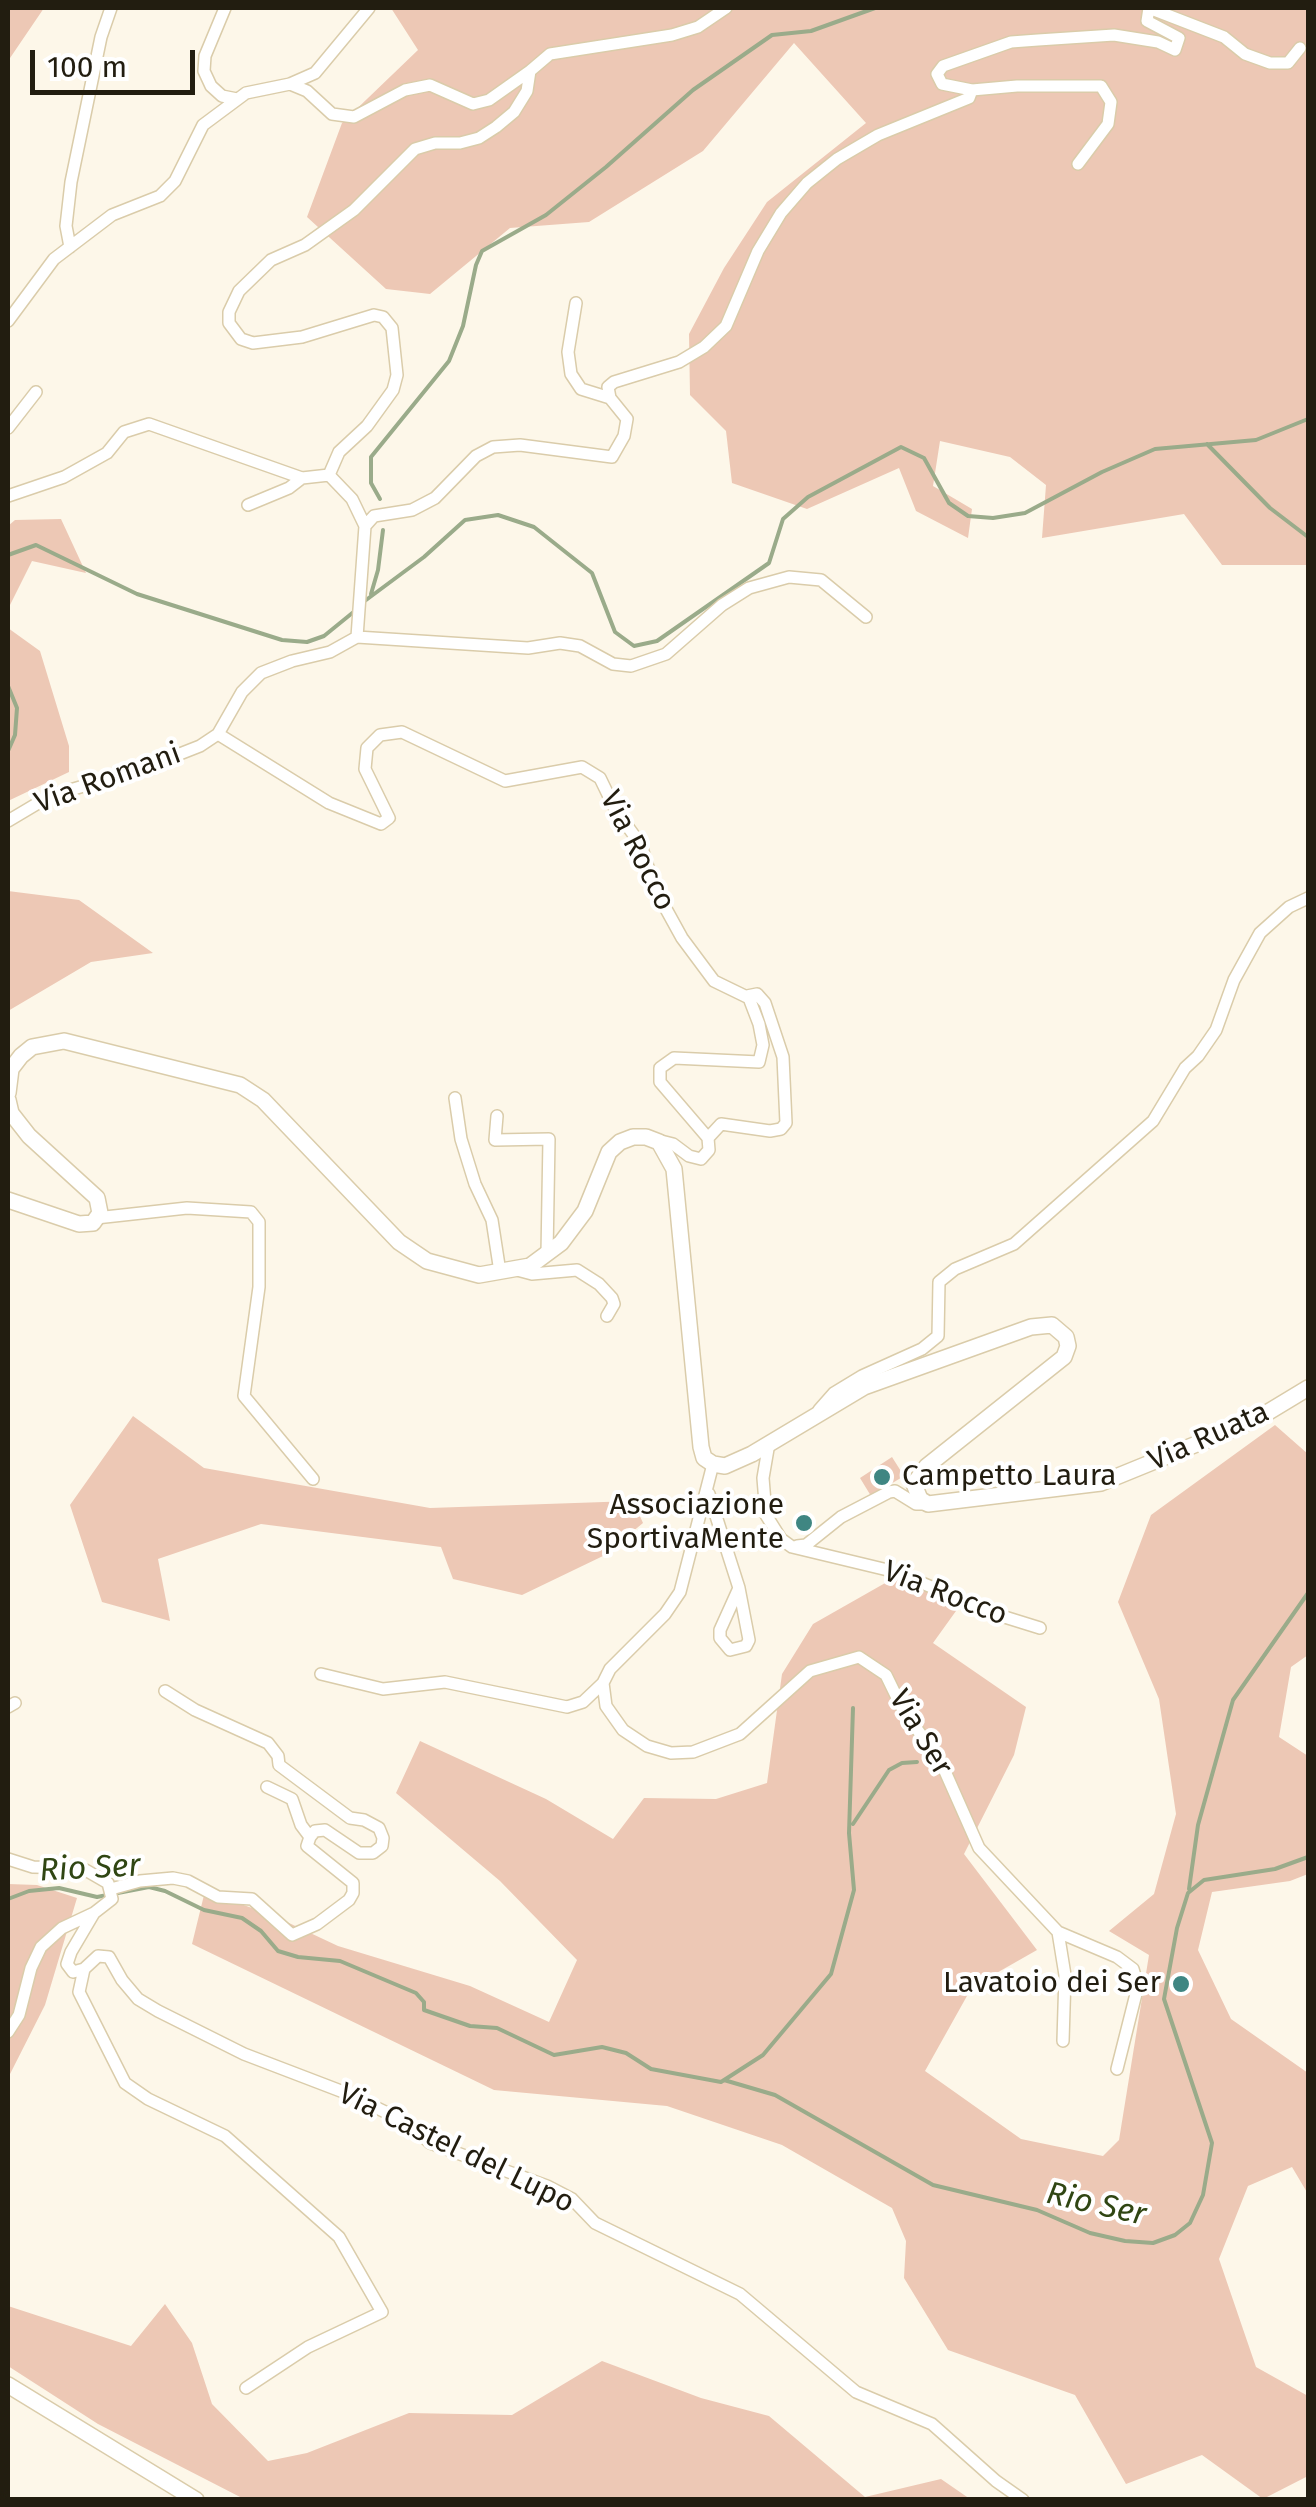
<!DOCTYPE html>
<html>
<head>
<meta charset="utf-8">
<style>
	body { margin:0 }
	#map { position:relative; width:1316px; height:2507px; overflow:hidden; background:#fdf7e9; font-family:"Fira Sans",sans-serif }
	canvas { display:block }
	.frame { position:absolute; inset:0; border:10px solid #221d10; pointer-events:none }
	.scale { position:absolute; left:30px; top:50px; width:165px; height:45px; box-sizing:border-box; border:5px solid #221d10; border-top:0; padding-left:12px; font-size:30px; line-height:35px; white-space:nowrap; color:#221d10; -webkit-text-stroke:8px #fff; paint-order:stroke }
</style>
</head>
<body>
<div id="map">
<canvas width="1316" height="2507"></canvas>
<div class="frame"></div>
<div class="scale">100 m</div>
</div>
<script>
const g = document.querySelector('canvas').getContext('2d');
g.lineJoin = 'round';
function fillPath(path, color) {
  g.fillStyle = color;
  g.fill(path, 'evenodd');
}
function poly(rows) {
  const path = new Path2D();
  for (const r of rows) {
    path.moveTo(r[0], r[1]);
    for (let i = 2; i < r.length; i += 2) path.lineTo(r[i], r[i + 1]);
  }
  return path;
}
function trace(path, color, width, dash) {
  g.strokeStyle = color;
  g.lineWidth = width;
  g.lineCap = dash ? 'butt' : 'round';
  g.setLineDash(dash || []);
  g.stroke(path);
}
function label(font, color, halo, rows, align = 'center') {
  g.font = font + ' "Fira Sans",sans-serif';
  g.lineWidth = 8;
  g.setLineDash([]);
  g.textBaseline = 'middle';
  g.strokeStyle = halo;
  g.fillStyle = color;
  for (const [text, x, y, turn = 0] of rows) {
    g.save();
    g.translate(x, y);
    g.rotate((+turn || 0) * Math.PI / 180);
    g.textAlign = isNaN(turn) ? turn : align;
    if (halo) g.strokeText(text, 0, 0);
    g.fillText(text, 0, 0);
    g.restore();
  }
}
const green = poly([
	[8,8,44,8,8,61],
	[391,8,1308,8,1308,565,1222,565,1184,514,1042,538,1046,485,1010,457,940,441,933,486,972,509,968,538,916,511,899,468,807,509,732,483,726,431,690,395,689,334,724,268,767,202,866,123,794,43,703,151,589,222,510,228,430,294,386,289,307,217,342,123,418,50],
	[61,519,86,573,32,561,8,609,8,526,15,520],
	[8,628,40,651,69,746,69,772,8,801],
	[8,891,79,900,153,953,91,962,8,1011],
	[133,1416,204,1468,430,1508,633,1501,643,1523,603,1556,522,1595,453,1579,441,1547,261,1524,158,1559,170,1621,102,1602,70,1505],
	[1275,1425,1308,1454,1308,1655,1291,1667,1279,1737,1308,1756,1308,1874,1290,1881,1212,1892,1198,1950,1231,2019,1308,2073,1308,2194,1292,2167,1248,2186,1219,2259,1256,2367,1308,2396,1308,2476,1263,2499,1202,2455,1126,2484,1075,2395,948,2350,904,2278,906,2241,892,2208,782,2145,667,2106,494,2090,192,1944,205,1891,274,1916,338,1946,470,1986,549,2022,577,1960,500,1881,396,1793,420,1741,546,1799,613,1839,644,1798,716,1799,767,1783,782,1674,813,1624,894,1578,961,1604,933,1643,1026,1707,1014,1755,964,1854,1037,1950,972,1987,925,2071,1021,2139,1103,2156,1119,2140,1149,1955,1109,1931,1154,1894,1176,1814,1159,1699,1118,1602,1151,1515],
	[892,1457,904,1476,871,1496,860,1478],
	[8,1884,37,1885,77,1898,45,2005,8,2078],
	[165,2304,192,2343,212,2404,268,2461,307,2453,409,2413,512,2415,602,2361,701,2398,769,2416,865,2497,941,2479,970,2499,244,2499,98,2424,8,2366,8,2306,131,2346]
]);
const stream = poly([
	[1207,444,1270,508,1308,537],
	[380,499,371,483,371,457,449,361,463,326,476,265,482,251,546,215,606,167,693,90,772,35,811,31,875,8],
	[8,555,36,545,137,594,282,640,307,642,324,636,356,610],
	[371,594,378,570,383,530],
	[362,603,424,557,465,520,498,515,534,527,592,573,615,632,634,646,657,641,769,563,783,519,808,497,901,447,924,458,949,503,968,516,993,518,1025,513,1102,472,1155,449,1256,440,1308,419],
	[8,686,17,708,15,735,8,751],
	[853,1824,889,1770,902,1763,917,1762],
	[1189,1889,1198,1825,1233,1700,1308,1593],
	[8,1899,29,1891,59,1888,97,1897,149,1887,165,1891,204,1910,242,1918,261,1931,278,1951,298,1957,340,1961,416,1993,424,2002,424,2010,470,2026,497,2028,554,2055,602,2047,626,2053,651,2069,721,2082,763,2055,831,1974,854,1890,849,1833,853,1708],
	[724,2080,775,2095,933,2185,1037,2210,1090,2233,1125,2241,1153,2243,1175,2235,1190,2223,1203,2195,1212,2143,1164,1999,1177,1928,1188,1893,1204,1880,1275,1869,1308,1857]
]);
const minor = poly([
	[225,8,205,56,204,71,211,86,222,96,237,99],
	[290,84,307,91,332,114,354,117,405,90,430,85,473,104,489,100,530,71],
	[972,90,1017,86,1101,86,1111,102,1108,124,1078,164],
	[70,247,66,226,71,182,101,37,111,8],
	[576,303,568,352,571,374,581,389,610,398],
	[8,321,54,259,112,215,160,196,175,181,203,125,246,93,290,84,315,73,369,8],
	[8,428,36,392],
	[329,475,339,452,367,426,393,390,397,375,392,328,383,317,374,315,302,337,253,343,241,339,229,323,229,312,239,291,271,260,305,245,354,210,415,149,435,143,460,143,479,138,496,127,514,112,527,91,530,71,550,54,672,35,698,27,726,8],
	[8,496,64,477,107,453,124,432,149,424,302,478],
	[248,505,289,488,302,478,329,475,352,499,365,526],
	[357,637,528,648,560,643,580,646,613,664,631,666,666,654,722,605,749,588,789,577,821,580,866,617],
	[218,734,329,803,381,824,389,818,365,769,367,748,380,735,402,732,505,781,582,767,600,778,615,809,641,845,655,889,682,938,714,981,749,998,759,1024,763,1045,759,1062,674,1058,660,1068,660,1082,708,1138,709,1150,701,1159,689,1156,673,1144,657,1140],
	[8,821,50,796,144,768,200,746,218,734,242,692,261,673,292,661,330,652,357,637,365,526,374,516,412,510,435,498,476,456,493,447,520,445,612,457,624,436,627,419,610,398,608,387,614,382,679,362,704,347,726,326,758,251,781,213,807,183,837,159,878,135,969,98,972,90,942,84,937,74,943,66,1011,42,1038,40,1114,35,1158,42,1175,50,1179,38,1147,21,1149,8,1224,37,1245,54,1270,63,1288,63,1300,48],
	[455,1098,461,1139,475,1184,492,1220,500,1272],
	[497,1116,495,1140,549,1139,547,1254],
	[708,1138,721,1124,770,1131,781,1129,786,1123,783,1057,765,1003,757,994,747,996],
	[96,1218,187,1208,251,1212,259,1222,259,1287,244,1396,313,1479],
	[517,1270,532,1274,577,1270,599,1284,612,1298,614,1304,607,1316],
	[819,1410,834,1393,862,1376,922,1349,938,1336,939,1282,955,1269,1014,1244,1153,1121,1185,1068,1198,1056,1216,1030,1234,980,1260,933,1289,907,1308,898],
	[769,1443,763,1478,766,1515,781,1539,792,1547,896,1572,995,1614,1040,1628],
	[713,1464,680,1592,665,1614,610,1669,603,1683,606,1706,623,1730,647,1746,671,1753,693,1752,740,1734,810,1671,859,1657,886,1675,904,1712,940,1760,979,1848,1058,1932,1117,1957,1133,1969,1138,1986,1117,2069],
	[709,1494,739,1588,720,1630,720,1638,730,1650,746,1646,749,1640,739,1588],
	[797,1546,806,1545,841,1517,889,1492,895,1491,916,1504,928,1504],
	[321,1674,383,1689,445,1682,567,1707,583,1702,603,1683],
	[165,1691,195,1710,268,1743,278,1756,279,1765,350,1818,364,1820,379,1828,383,1838,382,1846,373,1853,359,1853,325,1830,315,1831,310,1837],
	[8,1707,15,1703],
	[8,1859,33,1867,82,1868,108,1883,112,1899,94,1913,62,1928,41,1947,31,1968,19,2015,8,2032],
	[111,1889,140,1881,173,1878,188,1881,218,1897,252,1899,292,1935,317,1924,349,1900,353,1893,353,1883,307,1846,310,1837,301,1825,292,1799,267,1787],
	[94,1913,71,1952,67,1964,73,1972,84,1969,98,1956,109,1957,122,1980,138,1999,158,2011,244,2054,346,2093,410,2124,430,2143,547,2186,572,2199,595,2223,740,2294,856,2392,932,2424,996,2481,1023,2500],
	[1058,1932,1065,1975,1063,2041],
	[84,1969,79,1992,125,2083,148,2099,225,2136,339,2237,382,2312,308,2347,246,2388]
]);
const tertiary = poly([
	[8,1093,11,1069,21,1056,32,1047,64,1041,240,1085,263,1100,399,1242,427,1261,479,1275,530,1266,561,1243,585,1211,609,1152,620,1142,633,1137,646,1137,659,1142,674,1169,701,1447,704,1458,713,1464,725,1466,752,1454,864,1387,1031,1327,1052,1325,1066,1337,1068,1346,1064,1357,927,1466,914,1484,920,1499,928,1504,1101,1483,1226,1432,1265,1414,1308,1388],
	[8,1100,11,1113,29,1136,97,1198,100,1213,93,1223,79,1224,8,1200],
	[8,2385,196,2500]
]);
const markers = [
	[882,1477,10,"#3f8682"],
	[804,1523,10,"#3f8682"],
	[1181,1984,10,"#3f8682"]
];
const streetNames = [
	["Via Romani",108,779,-20],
	["Via Rocco",637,851,63],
	["Via Ruata",1209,1437,-24],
	["Via Rocco",945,1594,21],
	["Via Ser",920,1733,59],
	["Via Castel del Lupo",456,2149,26]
];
const poiNames = [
	["Campetto Laura",902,1477,"left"],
	["Associazione",784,1506],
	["SportivaMente",784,1540],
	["Lavatoio dei Ser",1161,1984]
];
const waterNames = [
	["Rio Ser",90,1869,-3],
	["Rio Ser",1096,2205,13]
];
fillPath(green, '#edc8b5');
trace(stream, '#9aab8a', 4);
trace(minor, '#daccaa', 14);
trace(tertiary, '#daccaa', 18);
trace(minor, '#fff', 11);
trace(tertiary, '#fff', 15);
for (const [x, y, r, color] of markers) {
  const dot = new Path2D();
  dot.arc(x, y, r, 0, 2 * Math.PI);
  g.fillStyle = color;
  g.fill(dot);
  trace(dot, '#fff', 4);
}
label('30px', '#221d10', '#fff', streetNames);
label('30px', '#221d10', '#fff', poiNames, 'right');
label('italic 32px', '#304613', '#fff', waterNames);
</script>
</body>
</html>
